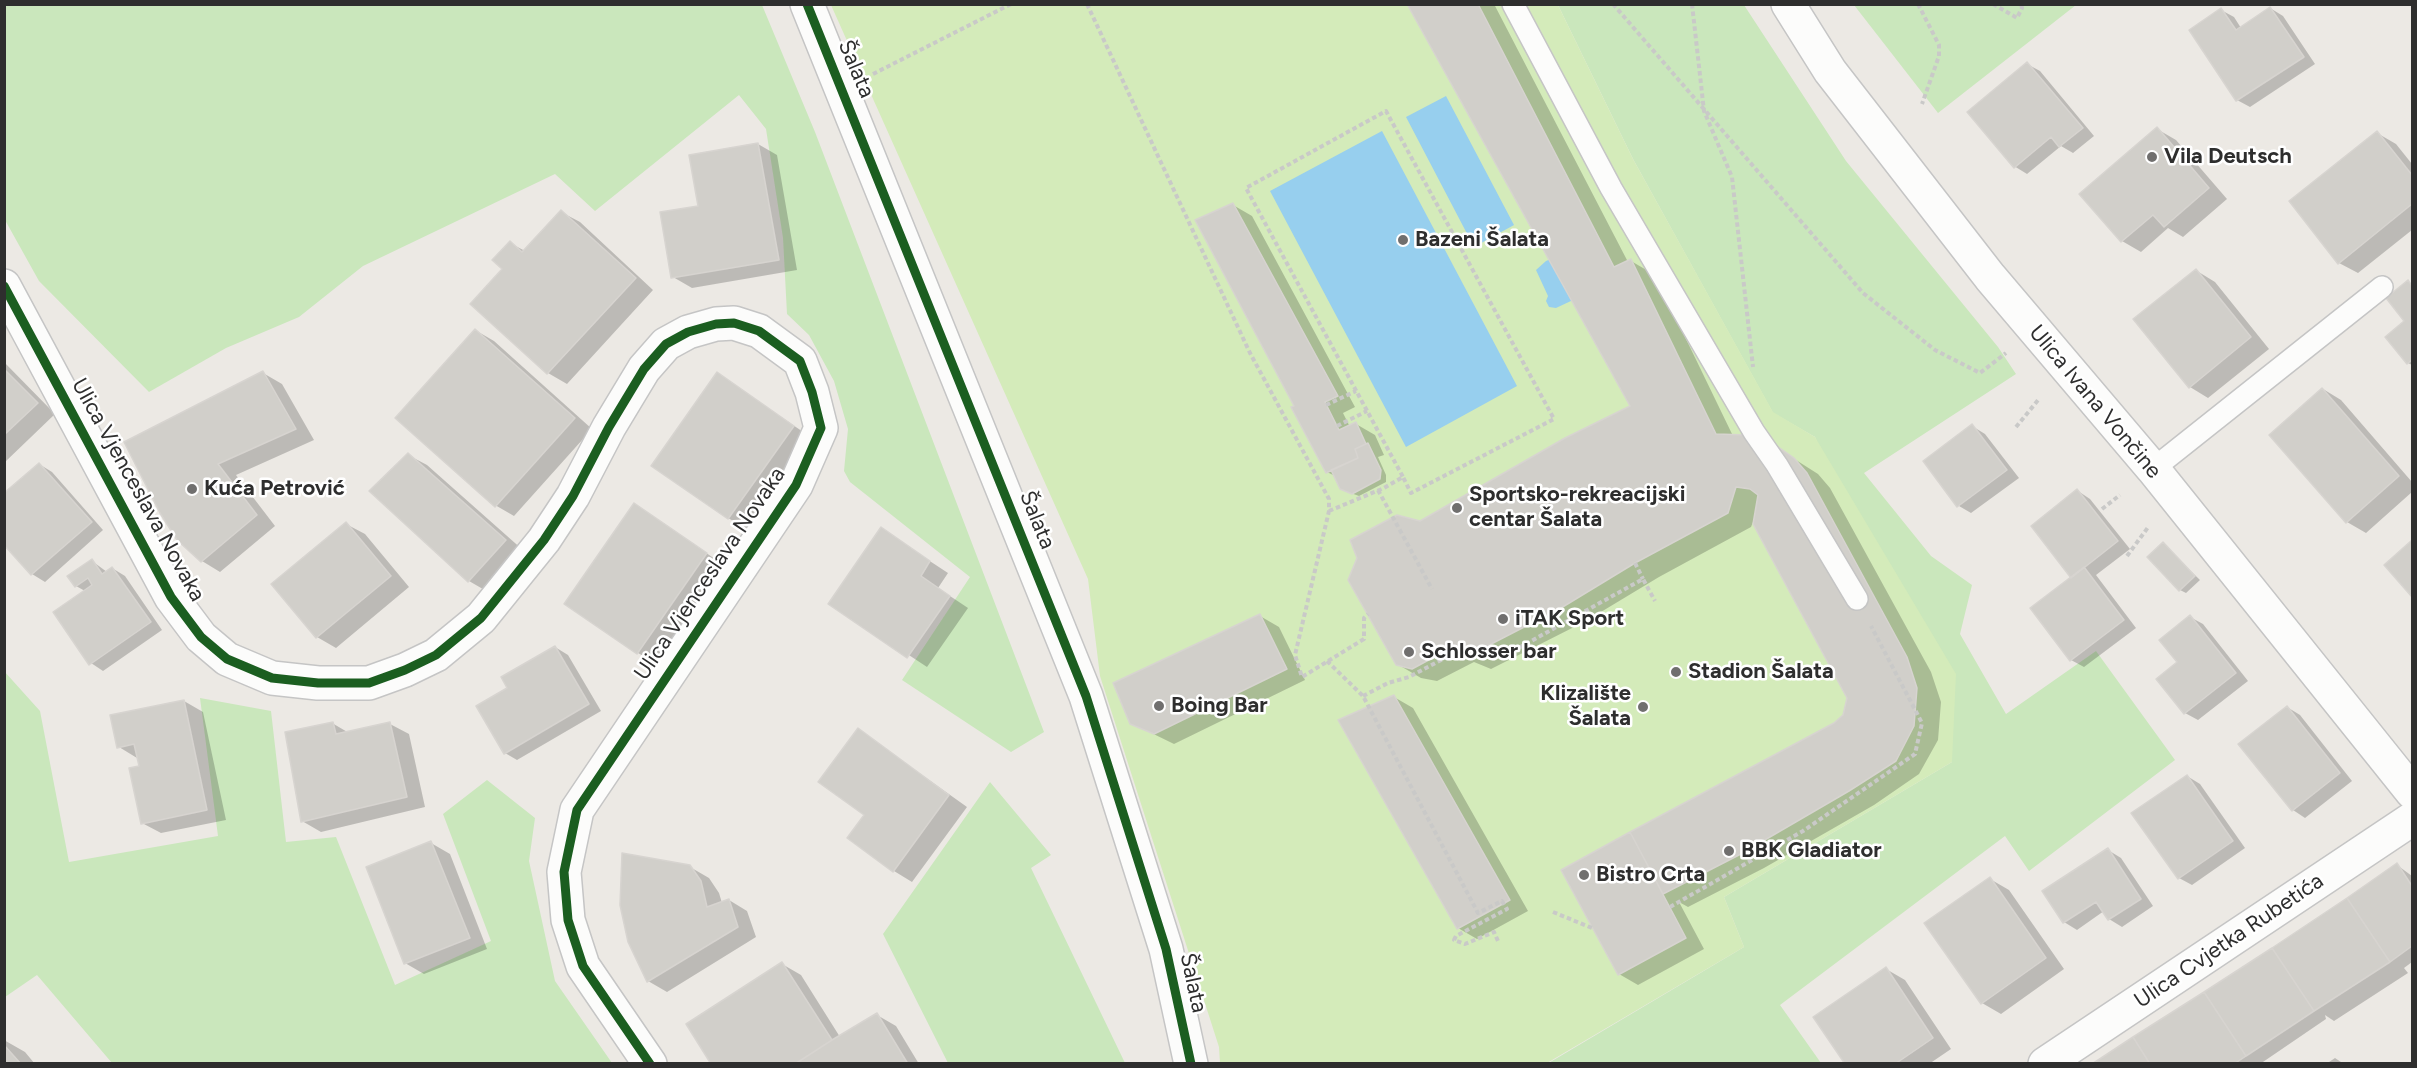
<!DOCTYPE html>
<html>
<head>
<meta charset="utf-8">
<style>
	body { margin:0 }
	#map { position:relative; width:2417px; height:1068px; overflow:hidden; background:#ece9e4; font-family:Figtree,sans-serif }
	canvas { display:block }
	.frame { position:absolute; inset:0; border:6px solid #2e2e2e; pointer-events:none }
</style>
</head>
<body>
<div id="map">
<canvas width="2417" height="1068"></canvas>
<div class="frame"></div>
</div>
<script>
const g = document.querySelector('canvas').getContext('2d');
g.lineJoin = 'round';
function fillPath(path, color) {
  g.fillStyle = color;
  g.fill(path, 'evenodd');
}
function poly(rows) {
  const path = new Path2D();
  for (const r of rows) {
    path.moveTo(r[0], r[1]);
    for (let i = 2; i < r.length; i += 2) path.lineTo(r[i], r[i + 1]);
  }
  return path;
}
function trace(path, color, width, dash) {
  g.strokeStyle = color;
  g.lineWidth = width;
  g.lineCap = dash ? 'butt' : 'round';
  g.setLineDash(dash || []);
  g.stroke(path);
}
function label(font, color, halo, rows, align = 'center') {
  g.font = font + ' Figtree,sans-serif';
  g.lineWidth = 5;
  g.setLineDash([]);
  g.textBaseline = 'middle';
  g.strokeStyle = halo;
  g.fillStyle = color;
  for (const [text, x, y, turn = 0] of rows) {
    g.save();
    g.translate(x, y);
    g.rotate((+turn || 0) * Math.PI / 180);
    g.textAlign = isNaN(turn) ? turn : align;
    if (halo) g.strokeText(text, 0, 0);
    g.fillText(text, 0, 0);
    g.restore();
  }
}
const green = poly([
	[4,5,762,5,815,132,1044,732,1011,752,902,680,970,577,850,482,844,471,848,429,834,381,809,335,787,314,783,238,766,129,739,95,595,211,555,174,363,266,299,317,226,348,149,392,39,281,5,220],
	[1558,5,1744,5,1846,161,1998,347,2016,374,1864,473,1931,556,1972,585,1960,634,2006,714,2096,651,2175,760,2029,871,2005,836,1780,1005,1821,1063,1547,1064,1744,947,1724,897,1952,762,1815,437,1773,413,1633,159],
	[1854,5,2076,5,1938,113],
	[4,671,40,711,69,862,218,836,200,698,271,711,286,842,336,837,395,985,491,941,443,814,487,780,535,818,529,861,555,981,612,1063,112,1063,37,975,5,997],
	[990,782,1051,855,1031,868,1125,1063,948,1063,883,934]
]);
const pitch = poly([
	[831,5,1558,5,1633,159,1773,412,1815,437,1956,674,1952,762,1724,897,1744,947,1547,1063,1220,1063,1219,1047,1100,676,1088,579]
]);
const water = poly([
	[1446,96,1514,225,1474,247,1406,117],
	[1382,131,1517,386,1406,447,1270,191],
	[1569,251,1588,293,1556,308,1549,307,1546,301,1548,296,1536,270,1546,261]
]);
const shadow = poly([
	[1409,4,1494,4,1628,262,1631,261,1655,275,1733,436,1766,441,1818,474,1830,488,1931,672,1941,702,1938,740,1919,774,1874,805,1764,868,1688,907,1679,902,1704,949,1638,985,1619,974,1563,871,1835,724,1847,710,1849,698,1753,522,1751,527,1659,577,1586,621,1491,669,1474,662,1437,681,1421,678,1397,664,1420,522,1632,406],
	[2270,8,2283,16,2315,64,2250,107,2237,100,2221,10,2234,17,2241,28],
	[2027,64,2040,71,2094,136,2073,153,2061,146,2027,174,2014,166],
	[2157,129,2176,140,2227,199,2183,237,2168,228,2141,252,2122,241,2081,194],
	[2377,133,2396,144,2412,164,2412,230,2358,273,2339,263],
	[758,144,777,155,797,270,692,288,673,277,699,207],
	[1233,205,1252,216,1355,407,1343,413,1350,427,1356,424,1375,435,1384,455,1378,457,1386,475,1386,482,1359,496,1348,492,1337,477,1327,472,1297,406],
	[561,212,580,222,653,290,567,384,548,373,472,304,504,269,510,243,525,251],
	[2197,271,2215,282,2269,349,2208,398,2190,387],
	[2408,282,2412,284,2412,365,2408,363],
	[475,330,494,341,592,429,514,516,495,505],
	[4,362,55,414,4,463],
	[263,373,282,384,314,440,236,475,275,526,220,572,202,561,179,539],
	[718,374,812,438,747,529,728,518],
	[2323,389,2341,400,2412,482,2412,492,2366,533,2347,522],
	[1972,426,1985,434,2019,478,1971,513,1959,506,1925,461],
	[408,455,427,465,524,551,488,592,469,581,371,491],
	[39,464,52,472,103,530,45,582,32,574,4,542],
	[2078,491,2090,499,2130,549,2096,575,2136,628,2084,667,2071,660],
	[635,505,724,565,656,663,638,653],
	[346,524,365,534,409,587,336,648,317,637],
	[881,529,948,573,938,588,968,608,927,667,830,603],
	[2412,542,2412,595,2386,565],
	[2163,544,2200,580,2186,593,2180,590],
	[92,561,107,572,112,568,125,576,162,630,103,671,91,663,85,591,76,586],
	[1260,616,1279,627,1305,680,1174,744,1131,723],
	[2190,617,2203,624,2248,681,2198,720,2185,713,2158,679,2179,662],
	[555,647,568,655,601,711,517,760,505,753,509,688],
	[1394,697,1413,708,1528,911,1477,939,1458,928],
	[184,701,203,712,226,820,161,833,142,823,141,768,137,758,119,747],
	[2287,707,2300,715,2352,781,2305,818,2293,810],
	[332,723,349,733,390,724,409,734,425,807,321,832,302,821],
	[859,730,967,807,912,882,894,871,866,815],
	[2187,776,2200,784,2245,848,2192,885,2179,878],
	[431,843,450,854,487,949,424,974,405,963],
	[2108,850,2121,858,2153,906,2122,927,2109,919,2104,911,2077,930,2064,922],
	[2397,865,2412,876,2412,962,2404,968,2408,973,2334,1021,2325,1015,2326,1019,2260,1064,2095,1064,2273,949],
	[690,867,709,878,719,893,722,903,729,900,747,911,756,937,667,992,648,981],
	[1990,879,2009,890,2064,969,2001,1014,1982,1003],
	[782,964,801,975,840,1037,877,1015,896,1026,919,1064,713,1064],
	[1886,969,1905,980,1951,1049,1929,1064,1846,1064],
	[4,1040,25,1052,35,1064,4,1064],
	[2335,1058,2344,1064,2326,1064]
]);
const building = poly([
	[1407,4,1478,4,1614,267,1631,259,1716,434,1748,435,1767,439,1794,458,1807,473,1907,657,1917,688,1914,726,1896,761,1849,791,1739,855,1663,894,1630,832,1834,723,1843,715,1847,698,1753,524,1758,495,1750,489,1736,487,1728,513,1635,563,1561,608,1466,657,1449,649,1412,669,1396,665,1348,580,1357,558,1350,540,1397,515,1420,521,1565,438,1630,406,1407,4],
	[2270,7,2304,57,2236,101,2189,30,2221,8,2236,30,2270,7],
	[2027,62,2083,128,2059,147,2051,137,2014,168,1967,112,2027,62],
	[2157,127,2209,188,2164,227,2153,215,2121,242,2079,194,2157,127],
	[2377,131,2412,175,2412,204,2338,264,2289,201,2377,131],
	[758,143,779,260,671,278,660,212,698,206,689,155,758,143],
	[1233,203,1338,396,1325,402,1339,430,1356,422,1366,444,1355,449,1358,458,1326,473,1291,407,1294,406,1195,220,1233,203],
	[561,210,636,278,547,374,470,304,502,269,492,260,510,241,522,252,561,210],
	[2196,269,2251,337,2189,388,2133,319,2196,269],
	[2408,280,2412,286,2412,360,2407,364,2385,337,2404,321,2386,298,2408,280],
	[475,329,575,418,495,507,395,418,475,329],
	[4,369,38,403,4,435,4,369],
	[263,371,296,429,218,464,257,515,201,562,177,540,160,513,124,442,263,371],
	[717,372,794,426,728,519,651,466,717,372],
	[2322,388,2399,476,2346,523,2269,435,2322,388],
	[1972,424,2007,470,1957,507,1923,461,1972,424],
	[1368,443,1381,470,1380,479,1352,494,1340,489,1331,470,1358,458,1355,449,1368,443],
	[408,453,506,540,468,582,369,491,408,453],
	[39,463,92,522,31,575,4,545,4,493,39,463],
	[2077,489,2118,541,2071,578,2031,526,2077,489],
	[634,503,707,553,637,654,564,604,634,503],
	[346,522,391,576,316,638,271,584,346,522],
	[881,527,930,561,921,576,950,596,907,658,828,604,881,527],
	[2412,540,2412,597,2384,565,2412,540],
	[2163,542,2195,576,2179,591,2147,557,2163,542],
	[92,559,102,574,112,567,151,622,89,665,53,612,92,585,88,578,75,587,67,576,92,559],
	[2084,567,2124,620,2070,661,2030,608,2084,567],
	[1260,614,1287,669,1154,734,1130,724,1113,683,1260,614],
	[2190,615,2236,673,2184,714,2156,679,2177,662,2159,640,2190,615],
	[555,646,589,704,504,754,476,706,507,688,501,677,555,646],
	[1394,695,1510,900,1457,929,1338,720,1394,695],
	[184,700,207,810,141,824,129,768,139,766,134,744,117,748,110,715,184,700],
	[2287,706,2340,773,2292,811,2238,744,2287,706],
	[333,722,336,734,390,722,407,797,301,822,285,732,333,722],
	[858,728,949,795,893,872,847,838,864,815,818,782,858,728],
	[2187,775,2233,841,2178,879,2131,813,2187,775],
	[1630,832,1686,938,1618,975,1561,870,1630,832],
	[431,841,470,938,404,964,366,867,431,841],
	[2108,848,2141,899,2108,920,2096,902,2063,923,2042,891,2108,848],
	[622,853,690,865,701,881,707,907,729,899,738,927,647,982,628,942,620,905,622,853],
	[2397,863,2412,886,2412,946,2390,962,2347,898,2397,863],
	[1990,877,2046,958,1981,1004,1924,923,1990,877],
	[2347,898,2390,962,2314,1011,2272,948,2347,898],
	[2272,948,2314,1011,2246,1056,2204,992,2272,948],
	[782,962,832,1040,795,1064,711,1064,686,1024,782,962],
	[1886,967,1933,1038,1895,1064,1845,1064,1813,1017,1886,967],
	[2204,992,2246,1056,2234,1064,2150,1064,2133,1037,2204,992],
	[877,1013,908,1064,795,1064,832,1040,877,1013],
	[2133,1037,2150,1064,2092,1064,2133,1037],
	[4,1045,21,1064,4,1064,4,1045]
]);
const path = poly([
	[1087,4,1250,353,1329,499,1329,511,1295,655,1302,677,1364,639,1364,618,1368,614],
	[1613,4,1863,293,1935,350,1980,373,2006,353],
	[1692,4,1704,111,1732,177,1753,367],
	[1918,4,1939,45,1939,56,1922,104],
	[1993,4,2017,18,2022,8,2021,4],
	[873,74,1011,4],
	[1326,405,1356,391],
	[1337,426,1367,411],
	[2016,427,2039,399],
	[1378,490,1432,589],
	[2102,509,2120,495],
	[1329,511,1384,488,1403,477,1411,493,1554,419,1386,111,1246,188,1403,477],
	[2127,556,2149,526],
	[1635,563,1643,579],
	[1485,647,1506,655,1643,579,1655,601],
	[1327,661,1363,696,1478,913,1502,901,1507,909,1456,936,1454,940,1465,944,1494,932,1498,941],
	[1363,696,1388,683,1409,677,1456,652],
	[1670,907,1803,831,1915,754,1922,723,1871,626],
	[1553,912,1592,928]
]);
const service = poly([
	[1513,4,1611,188,1754,432,1777,465,1857,599],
	[2153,469,2382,287]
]);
const minor = poly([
	[807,4,1086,696,1166,949,1191,1064],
	[4,286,171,597,201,637,227,659,272,678,318,683,369,683,405,670,436,655,481,618,544,540,573,496,609,427,644,369,666,344,688,332,716,324,734,323,759,331,800,361,812,392,821,428,796,485,577,810,564,872,568,920,583,966,650,1064],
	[2045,1064,2412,819]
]);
const secondary = poly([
	[1788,4,1830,71,1990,277,2153,469,2412,792]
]);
const cycleway = poly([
	[807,4,1086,696,1166,949,1191,1064],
	[4,286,171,597,201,637,227,659,272,678,318,683,369,683,405,670,436,655,481,618,544,540,573,496,609,427,644,369,666,344,688,332,716,324,734,323,759,331,800,361,812,392,821,428,796,485,577,810,564,872,568,920,583,966,650,1064]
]);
const markers = [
	[2152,157,6,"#706f6e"],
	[1403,240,6,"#706f6e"],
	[192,489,6,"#706f6e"],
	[1457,508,6,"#706f6e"],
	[1503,619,6,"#706f6e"],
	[1409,652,6,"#706f6e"],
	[1676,672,6,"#706f6e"],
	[1159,706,6,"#706f6e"],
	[1643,707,6,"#706f6e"],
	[1729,851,6,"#706f6e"],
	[1584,875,6,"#706f6e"]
];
const streetNames = [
	["Šalata",856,69,67],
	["Ulica Ivana Vončine",2095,402,50],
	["Ulica Vjenceslava Novaka",138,490,61],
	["Šalata",1037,520,68],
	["Ulica Vjenceslava Novaka",710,574,-56],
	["Ulica Cvjetka Rubetića",2229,941,-34],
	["Šalata",1193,983,78]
];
const poiNames = [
	["Vila Deutsch",2164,157],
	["Bazeni Šalata",1415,240],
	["Kuća Petrović",204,489],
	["Sportsko-rekreacijski",1469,495],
	["centar Šalata",1469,520],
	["iTAK Sport",1515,619],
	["Schlosser bar",1421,652],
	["Stadion Šalata",1688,672],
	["Klizalište",1631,694,"right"],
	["Šalata",1631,719,"right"],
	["Boing Bar",1171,706],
	["BBK Gladiator",1741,851],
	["Bistro Crta",1596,875]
];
fillPath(green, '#cae7bc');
fillPath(pitch, '#d4ebba');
fillPath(water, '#97cfee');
fillPath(shadow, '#0003');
fillPath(building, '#d1cfca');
trace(building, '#d7d4d0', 1.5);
trace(service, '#c5c5c5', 24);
trace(minor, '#c5c5c5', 36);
trace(secondary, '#c5c5c5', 36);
trace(path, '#c9c9c8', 4, [4.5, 3]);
trace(service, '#fcfcfb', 21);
trace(minor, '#fcfcfb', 33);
trace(secondary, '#fcfcfb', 33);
trace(cycleway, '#1b5e20', 9);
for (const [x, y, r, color] of markers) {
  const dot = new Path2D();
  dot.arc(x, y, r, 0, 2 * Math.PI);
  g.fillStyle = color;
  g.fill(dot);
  trace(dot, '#fff', 2);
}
label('22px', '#2e2e2e', '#fff', streetNames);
label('bold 22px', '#2e2e2e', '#fff', poiNames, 'left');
</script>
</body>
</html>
